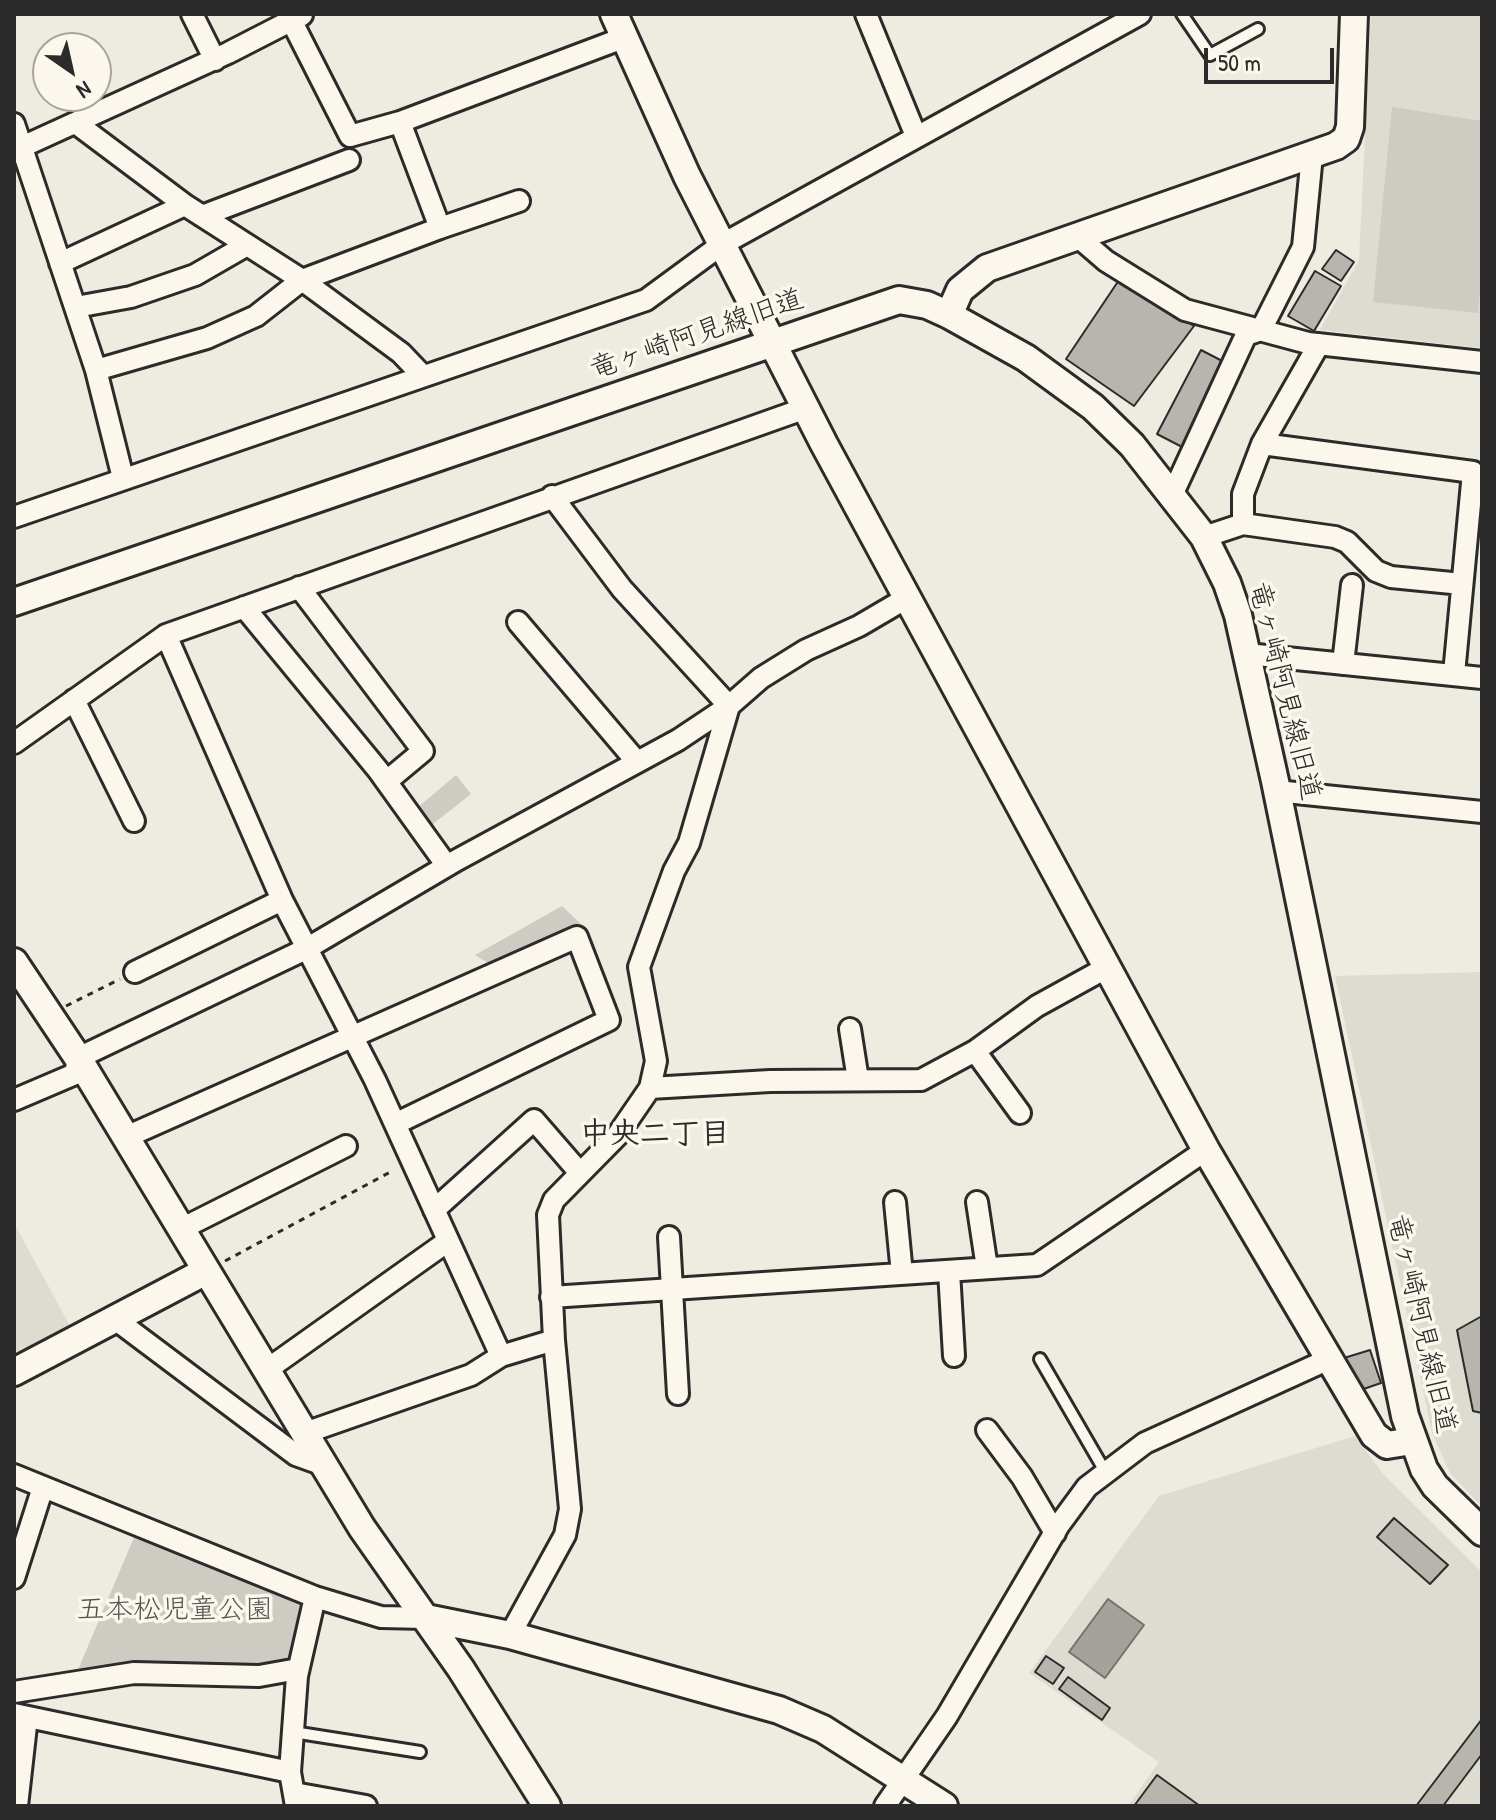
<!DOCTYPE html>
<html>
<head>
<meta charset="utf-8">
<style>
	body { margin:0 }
	#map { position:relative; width:1496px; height:1820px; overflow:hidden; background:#eeebe0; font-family:"Patrick Hand",sans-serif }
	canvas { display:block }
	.frame { position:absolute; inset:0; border:16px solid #2b2b2b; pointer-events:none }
	.north { position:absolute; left:32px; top:32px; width:80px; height:80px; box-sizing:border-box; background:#fbf7ec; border:2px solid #a8a59f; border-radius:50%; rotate:146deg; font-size:22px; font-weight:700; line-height:32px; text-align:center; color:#2b2b2b }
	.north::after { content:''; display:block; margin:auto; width:28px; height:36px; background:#2b2b2b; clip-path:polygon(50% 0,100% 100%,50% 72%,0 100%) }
	.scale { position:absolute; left:1204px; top:48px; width:130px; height:36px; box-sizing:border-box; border:4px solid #2b2b2b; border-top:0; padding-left:10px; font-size:24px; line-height:28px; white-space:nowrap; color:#2b2b2b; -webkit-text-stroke:6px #fbf7ec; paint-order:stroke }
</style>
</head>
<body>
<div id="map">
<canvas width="1496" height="1820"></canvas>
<div class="frame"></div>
<div class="north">N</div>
<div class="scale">50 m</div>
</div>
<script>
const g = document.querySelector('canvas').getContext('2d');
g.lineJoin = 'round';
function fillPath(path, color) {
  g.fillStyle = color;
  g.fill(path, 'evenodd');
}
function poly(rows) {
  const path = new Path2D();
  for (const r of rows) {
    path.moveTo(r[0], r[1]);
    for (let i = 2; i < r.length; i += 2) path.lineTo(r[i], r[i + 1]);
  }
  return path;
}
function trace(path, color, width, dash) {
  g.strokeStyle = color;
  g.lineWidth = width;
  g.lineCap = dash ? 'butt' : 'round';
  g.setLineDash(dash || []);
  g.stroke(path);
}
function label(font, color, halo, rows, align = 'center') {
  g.font = font + ' "Patrick Hand","Klee One",sans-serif';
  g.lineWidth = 7;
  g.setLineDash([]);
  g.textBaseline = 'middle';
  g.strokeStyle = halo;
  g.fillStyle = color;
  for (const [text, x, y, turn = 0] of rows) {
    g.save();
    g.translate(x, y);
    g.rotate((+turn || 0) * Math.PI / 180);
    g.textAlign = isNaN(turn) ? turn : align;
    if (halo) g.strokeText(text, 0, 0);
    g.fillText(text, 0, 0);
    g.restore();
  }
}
const built = poly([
	[1371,14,1482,14,1482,348,1320,330,1359,260],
	[1482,972,1482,1507,1450,1473,1432,1433,1335,976],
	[14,1223,70,1326,14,1356],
	[1355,1436,1384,1475,1482,1572,1482,1806,1128,1806,1159,1762,1029,1673,1159,1496]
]);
const green = poly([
	[1392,107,1482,121,1482,272,1478,313,1373,302],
	[456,775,471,794,428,828,416,809],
	[562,906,581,924,493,966,475,955],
	[138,1528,315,1597,298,1669,72,1684]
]);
const water = poly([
	[1108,1599,1144,1625,1105,1678,1069,1652,1108,1599]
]);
const building = poly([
	[1336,250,1354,262,1341,281,1322,269,1336,250],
	[1315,271,1341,286,1314,331,1288,316,1315,271],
	[1119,280,1194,326,1134,406,1066,359,1119,280],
	[1201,350,1230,365,1186,449,1157,434,1201,350],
	[1482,1316,1482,1413,1473,1411,1457,1330,1482,1316],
	[1370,1350,1381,1383,1355,1392,1344,1358,1370,1350],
	[1394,1518,1448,1565,1430,1584,1377,1537,1394,1518],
	[1046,1656,1064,1668,1053,1684,1035,1672,1046,1656],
	[1068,1677,1110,1708,1102,1720,1059,1689,1068,1677],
	[1482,1719,1482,1754,1443,1806,1416,1806,1482,1719],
	[1157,1775,1200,1806,1134,1806,1157,1775]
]);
const path = poly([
	[66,1006,120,979],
	[225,1261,394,1170]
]);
const service = poly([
	[1182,14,1210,55,1258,29],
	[1040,1359,1106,1473],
	[293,1732,420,1752]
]);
const minor = poly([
	[192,14,215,60],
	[288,14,350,136,400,122,623,38],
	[866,14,916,136],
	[14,124,96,370,123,478],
	[77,124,185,205,302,280,401,353,422,375],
	[24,146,228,53,302,15],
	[202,216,349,160],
	[440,228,519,201],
	[1077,236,1106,261,1185,310,1308,343,1482,362],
	[60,263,185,205],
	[76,307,131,297,195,275,247,245],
	[96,370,207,338,256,316,302,280,440,228,400,122],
	[1262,444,1473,472,1454,674],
	[1173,493,1246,335,1261,330,1303,247,1312,155],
	[552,496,622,589,729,706],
	[14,517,646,300,721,245,1140,14],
	[1243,524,1335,537,1347,542,1376,571,1391,577,1462,584],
	[1204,537,1243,524,1243,494,1262,444,1319,344],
	[299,587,423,751,387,781],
	[244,607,378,770,447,866],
	[518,622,637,762],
	[166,635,806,408],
	[1247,654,1482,678],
	[1343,664,1352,585],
	[74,700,134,821],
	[14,743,166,635,282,900,375,1080,501,1356],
	[1276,791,1482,812],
	[135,972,282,900],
	[850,1029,858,1080],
	[975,1051,1020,1113],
	[650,1088,770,1081,921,1080,975,1051,1037,1006,1106,968],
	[14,1100,75,1074,78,1058,306,949,457,860,678,740,729,706,761,678,806,650,859,626,905,599],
	[126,1137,577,937,609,1020,395,1124],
	[895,1202,902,1274],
	[977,1202,987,1268],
	[434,1210,534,1120,580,1173],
	[181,1229,346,1146],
	[669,1237,678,1394],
	[949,1271,954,1356],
	[551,1297,1037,1265,1206,1150],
	[115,1319,296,1455,321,1464],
	[265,1371,448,1241],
	[987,1430,1022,1477,1055,1533],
	[302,1434,471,1375,501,1356,554,1340],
	[14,1475,315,1597,381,1617,426,1618],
	[14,1578,43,1487],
	[510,1635,565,1535,570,1509,554,1340,548,1215,554,1200,617,1136,650,1088,656,1061,639,967,674,871,689,843,729,706],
	[14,1692,134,1673,259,1676,298,1669],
	[14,1714,290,1772],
	[294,1793,366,1806],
	[17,1806,27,1717],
	[296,1806,290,1772,297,1676,315,1597],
	[885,1806,947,1716,1059,1525,1087,1487,1145,1443,1327,1360]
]);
const tertiary = poly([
	[614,14,687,176,824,444,1206,1150,1374,1435,1387,1445,1412,1441],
	[949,315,960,290,987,268,1336,146,1346,139,1350,127,1354,14],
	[14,602,899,300,927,305,949,315,1026,358,1093,407,1132,445,1204,537,1227,583,1238,615,1275,781,1405,1416,1424,1469,1435,1486,1482,1532],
	[14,962,78,1058,362,1528,461,1669,547,1806],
	[14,1372,206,1271],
	[426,1618,510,1635,779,1710,823,1729,944,1806]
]);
const streetNames = [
	["竜ヶ崎阿見線旧道",697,335,-19],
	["竜ヶ崎阿見線旧道",1284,691,76],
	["竜ヶ崎阿見線旧道",1421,1324,77]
];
const parkNames = [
	["五本松児童公園",175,1611]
];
const neighbourhoodNames = [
	["中央二丁目",655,1135]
];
fillPath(built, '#dedbd1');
fillPath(green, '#cecbc2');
fillPath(water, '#a4a29a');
trace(water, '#74726e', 2);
fillPath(building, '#b8b5ae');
trace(building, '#2b2b2b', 2);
trace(service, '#2b2b2b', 16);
trace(minor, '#2b2b2b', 26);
trace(tertiary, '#2b2b2b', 32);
trace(path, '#2b2b2b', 3, [6, 6]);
trace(service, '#fbf7ec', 10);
trace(minor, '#fbf7ec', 20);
trace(tertiary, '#fbf7ec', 26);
label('28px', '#2b2b2b', '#fbf7ec', streetNames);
label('28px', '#545351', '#fbf7ec', parkNames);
label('bold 30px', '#2b2b2b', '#fbf7ec', neighbourhoodNames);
</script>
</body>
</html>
